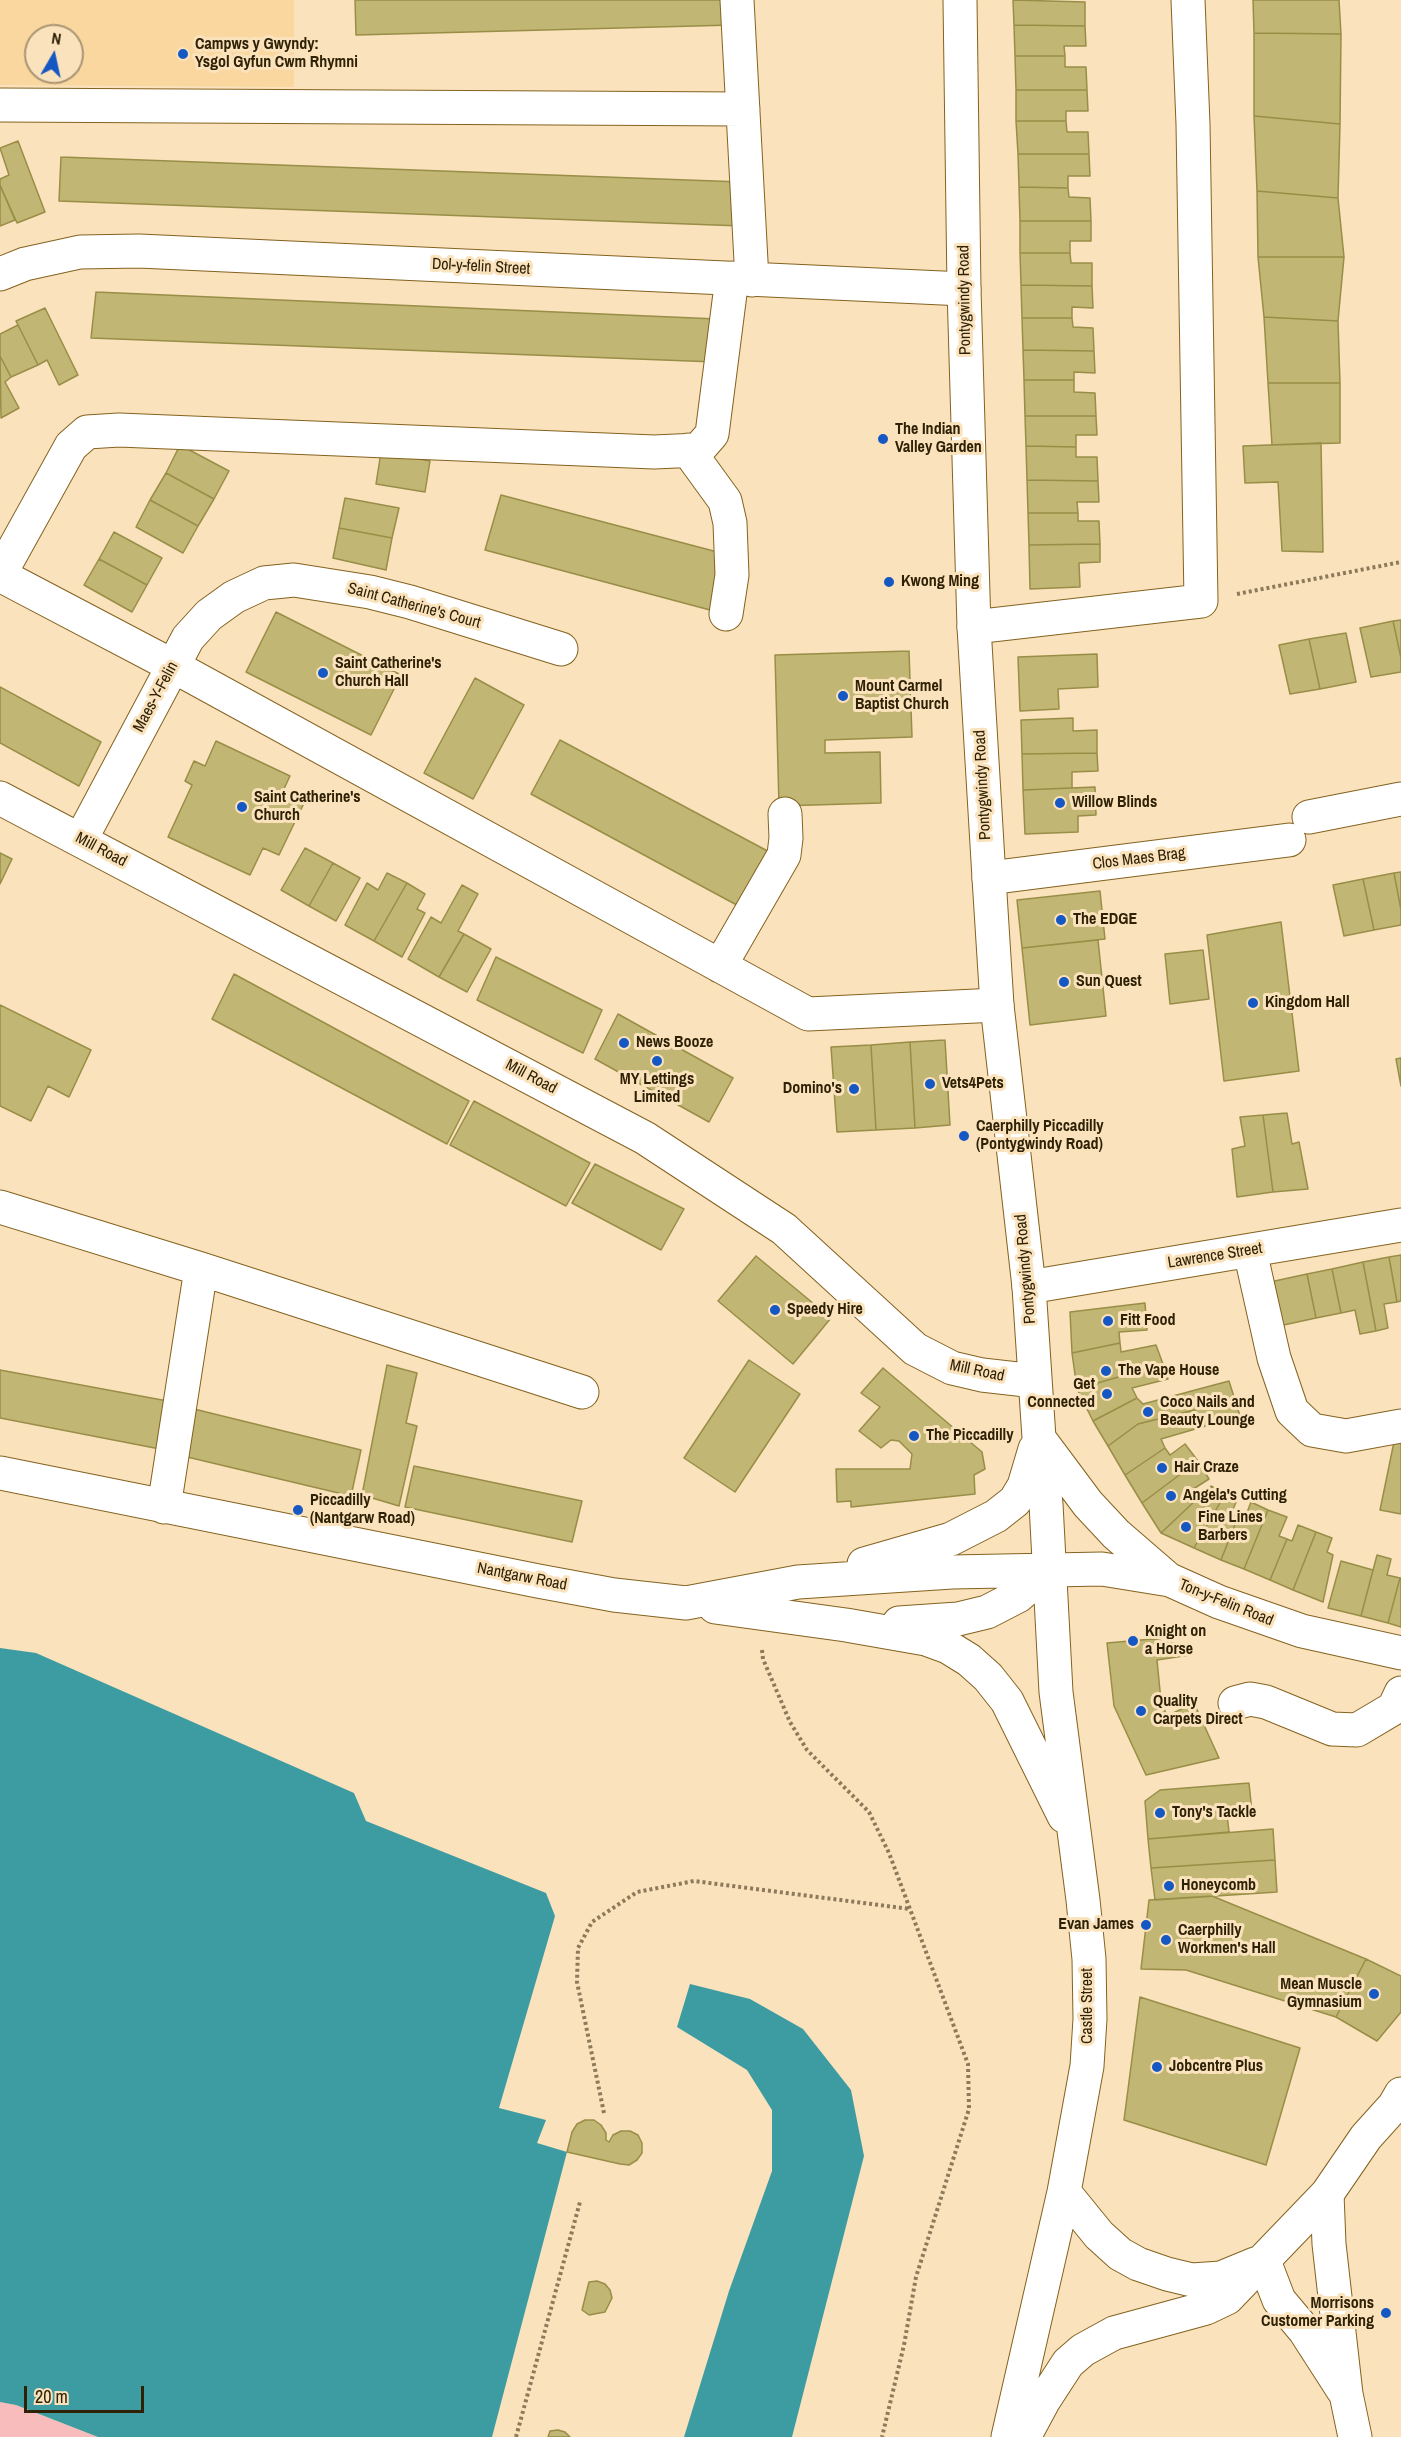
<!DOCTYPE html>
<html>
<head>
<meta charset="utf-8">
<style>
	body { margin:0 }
	#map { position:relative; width:1401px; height:2437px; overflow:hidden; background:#fae2bc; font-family:"Archivo Narrow",sans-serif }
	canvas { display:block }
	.north { position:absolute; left:24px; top:24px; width:60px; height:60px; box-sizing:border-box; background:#fae2bc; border:2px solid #a99573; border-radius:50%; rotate:9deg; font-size:16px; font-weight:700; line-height:24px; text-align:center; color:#2f2105 }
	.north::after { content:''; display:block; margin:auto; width:21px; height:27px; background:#1557c3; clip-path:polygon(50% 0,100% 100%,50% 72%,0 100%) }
	.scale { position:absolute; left:24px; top:2386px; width:120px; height:27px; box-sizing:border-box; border:3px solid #2f2105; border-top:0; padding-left:8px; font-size:18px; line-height:21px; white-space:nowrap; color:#2f2105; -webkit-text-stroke:4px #fae2bc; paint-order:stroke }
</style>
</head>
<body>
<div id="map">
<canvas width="1401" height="2437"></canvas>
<div class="north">N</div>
<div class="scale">20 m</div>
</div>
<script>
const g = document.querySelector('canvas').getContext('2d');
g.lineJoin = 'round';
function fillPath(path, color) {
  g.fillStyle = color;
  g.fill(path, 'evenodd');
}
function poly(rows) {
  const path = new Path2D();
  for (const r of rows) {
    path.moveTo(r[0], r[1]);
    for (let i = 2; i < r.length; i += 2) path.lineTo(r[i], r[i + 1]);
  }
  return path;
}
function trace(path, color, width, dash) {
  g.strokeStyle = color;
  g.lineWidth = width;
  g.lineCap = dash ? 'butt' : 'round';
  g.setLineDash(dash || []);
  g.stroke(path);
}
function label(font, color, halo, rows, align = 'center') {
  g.font = font + ' "Archivo Narrow",sans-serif';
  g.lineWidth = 6;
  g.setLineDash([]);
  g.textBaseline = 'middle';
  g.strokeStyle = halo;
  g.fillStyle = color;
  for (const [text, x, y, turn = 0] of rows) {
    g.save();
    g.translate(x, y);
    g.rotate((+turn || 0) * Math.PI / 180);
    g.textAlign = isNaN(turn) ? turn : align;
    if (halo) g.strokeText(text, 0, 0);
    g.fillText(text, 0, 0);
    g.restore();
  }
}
const built = poly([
	[0,0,294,0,294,87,0,85],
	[36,36,72,36,72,72,36,72]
]);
const green = poly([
	[0,2402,16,2405,98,2437,0,2437]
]);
const water = poly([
	[0,1648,36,1653,354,1793,366,1821,546,1893,555,1916,499,2108,546,2120,537,2143,567,2152,492,2437,98,2437,16,2405,0,2402],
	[690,1984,750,1999,803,2029,851,2090,864,2156,792,2437,684,2437,729,2291,772,2171,772,2110,747,2070,677,2027]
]);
const building = poly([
	[355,0,732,0,733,25,356,35,355,0],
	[1013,0,1085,2,1085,26,1014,25,1013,0],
	[1253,0,1339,0,1341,34,1254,33,1253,0],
	[1014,25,1085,26,1086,46,1064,46,1065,56,1015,56,1014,25],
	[1254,33,1341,34,1340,124,1254,116,1254,33],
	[1015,56,1065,56,1065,67,1086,67,1087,90,1016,90,1015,56],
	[1016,90,1087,90,1088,111,1066,111,1066,121,1016,121,1016,90],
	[1254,116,1340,124,1338,198,1257,191,1254,116],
	[1016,121,1066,121,1067,132,1088,132,1089,154,1018,154,1016,121],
	[18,141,45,212,17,223,0,185,0,179,9,175,0,148,18,141],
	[1018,154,1089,154,1090,176,1068,176,1068,188,1019,187,1018,154],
	[61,157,742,182,742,226,59,201,61,157],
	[0,185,15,220,0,226,0,185],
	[1019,187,1068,188,1069,197,1090,198,1091,221,1020,221,1019,187],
	[1257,191,1338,198,1344,257,1258,257,1257,191],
	[1020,221,1091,221,1091,241,1070,241,1070,253,1020,253,1020,221],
	[1020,253,1070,253,1071,263,1092,263,1092,286,1021,285,1020,253],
	[1258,257,1344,257,1338,321,1264,317,1258,257],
	[1021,285,1092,286,1093,308,1072,307,1072,318,1022,318,1021,285],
	[96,292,717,319,715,362,91,338,96,292],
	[45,308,78,375,59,385,47,360,38,365,16,321,45,308],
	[1264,317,1338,321,1340,383,1268,383,1264,317],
	[1022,318,1072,318,1073,327,1093,328,1094,351,1023,350,1022,318],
	[18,325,38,365,11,377,0,356,0,334,18,325],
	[1023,350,1094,351,1095,373,1074,372,1074,380,1024,380,1023,350],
	[0,356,11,377,5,382,19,408,1,418,0,356],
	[1024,380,1074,380,1074,392,1095,393,1096,416,1025,416,1024,380],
	[1268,383,1340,383,1340,443,1272,445,1268,383],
	[1025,416,1096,416,1097,435,1076,435,1076,447,1026,446,1025,416],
	[1321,443,1323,552,1282,551,1278,482,1245,483,1243,446,1321,443],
	[180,445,229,471,214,499,166,473,180,445],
	[1026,446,1076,447,1076,457,1097,457,1098,481,1027,480,1026,446],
	[381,452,430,461,425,492,376,484,381,452],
	[166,473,214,499,198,526,150,500,166,473],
	[1027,480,1098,481,1099,502,1077,502,1078,513,1028,513,1027,480],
	[501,495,725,554,710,610,485,550,501,495],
	[345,498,399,508,392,538,339,528,345,498],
	[150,500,198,526,183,553,136,527,150,500],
	[1028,513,1078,513,1078,521,1099,521,1100,544,1029,545,1028,513],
	[339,528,392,538,386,570,333,558,339,528],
	[114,532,162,558,147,585,99,559,114,532],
	[1100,544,1100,562,1079,563,1080,587,1030,589,1029,545,1100,544],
	[99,559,147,585,132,612,84,585,99,559],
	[276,612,401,675,371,735,246,672,276,612],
	[1401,620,1401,658,1393,621,1401,620],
	[1393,621,1401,658,1401,672,1371,677,1360,628,1393,621],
	[1346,633,1356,682,1320,689,1309,639,1346,633],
	[1309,639,1320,689,1290,694,1279,645,1309,639],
	[909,651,912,737,825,740,825,753,880,752,881,803,779,806,775,655,909,651],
	[1097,654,1098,687,1058,689,1059,709,1020,711,1018,657,1097,654],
	[475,678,524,705,473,799,424,773,475,678],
	[0,687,101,742,79,786,0,743,0,687],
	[1073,718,1073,731,1097,730,1097,753,1022,754,1021,720,1073,718],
	[560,740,775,855,746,910,531,794,560,740],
	[216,741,290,776,283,791,305,801,279,855,263,848,250,875,168,837,192,785,185,781,194,761,205,766,216,741],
	[1097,753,1098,771,1072,772,1072,788,1023,790,1022,754,1097,753],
	[1095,787,1096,815,1078,816,1078,832,1025,834,1023,790,1095,787],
	[305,848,333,863,309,906,281,890,305,848],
	[0,853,12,859,0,884,0,853],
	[333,863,360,878,336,921,309,906,333,863],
	[1401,872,1401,910,1394,873,1401,872],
	[387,873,407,883,374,941,345,925,367,883,378,890,387,873],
	[1394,873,1401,910,1401,925,1374,930,1363,879,1394,873],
	[1363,879,1374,930,1344,936,1333,885,1363,879],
	[407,883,425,894,417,909,425,913,402,957,374,941,407,883],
	[462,885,478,894,458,931,464,934,439,977,408,959,431,917,441,923,462,885],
	[1100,891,1105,939,1022,948,1017,900,1100,891],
	[1281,922,1299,1071,1224,1081,1207,935,1281,922],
	[464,934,491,949,467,992,439,977,464,934],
	[1098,940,1106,1016,1030,1025,1022,948,1098,940],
	[1203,950,1209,999,1170,1004,1165,954,1203,950],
	[496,957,602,1010,583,1053,477,1000,496,957],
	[234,974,469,1101,447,1144,212,1019,234,974],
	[0,1005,91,1050,69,1097,48,1086,31,1121,0,1106,0,1005],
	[618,1014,733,1078,709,1122,595,1059,618,1014],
	[945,1040,950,1125,915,1128,910,1042,945,1040],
	[910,1042,915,1128,876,1130,871,1045,910,1042],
	[871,1045,876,1130,837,1132,831,1047,871,1045],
	[1401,1058,1401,1086,1396,1059,1401,1058],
	[474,1101,590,1163,566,1206,450,1145,474,1101],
	[1287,1113,1292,1144,1299,1142,1308,1189,1273,1192,1263,1115,1287,1113],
	[1263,1115,1273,1192,1237,1197,1232,1149,1245,1146,1240,1117,1263,1115],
	[595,1164,684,1209,661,1250,572,1203,595,1164],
	[1401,1255,1401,1301,1397,1302,1389,1257,1401,1255],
	[756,1256,831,1318,793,1364,718,1301,756,1256],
	[1389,1257,1397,1302,1384,1304,1388,1328,1376,1331,1363,1262,1389,1257],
	[1363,1262,1376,1331,1360,1334,1355,1310,1341,1313,1332,1269,1363,1262],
	[1332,1269,1341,1313,1316,1318,1307,1274,1332,1269],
	[1307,1274,1316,1318,1279,1326,1270,1282,1307,1274],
	[1145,1303,1147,1330,1119,1332,1120,1343,1072,1353,1070,1312,1145,1303],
	[1120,1343,1121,1352,1156,1345,1163,1364,1077,1389,1072,1353,1120,1343],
	[749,1360,800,1394,735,1492,684,1458,749,1360],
	[1163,1364,1168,1379,1132,1388,1137,1398,1093,1421,1077,1389,1163,1364],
	[387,1365,417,1373,406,1423,417,1426,399,1506,362,1495,387,1365],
	[883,1368,982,1452,985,1469,974,1475,975,1494,851,1507,851,1501,837,1502,836,1469,910,1469,912,1454,899,1441,891,1440,881,1448,859,1431,880,1407,861,1393,883,1368],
	[0,1370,173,1402,165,1450,0,1418,0,1370],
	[1229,1381,1235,1400,1138,1424,1108,1446,1093,1421,1137,1398,1143,1404,1229,1381],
	[1235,1400,1240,1416,1161,1439,1165,1448,1125,1475,1108,1446,1138,1424,1235,1400],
	[194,1409,361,1450,351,1496,183,1456,194,1409],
	[1401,1436,1401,1514,1380,1510,1395,1437,1401,1436],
	[1185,1444,1198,1461,1142,1503,1125,1475,1165,1448,1170,1455,1185,1444],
	[1198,1461,1209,1479,1187,1493,1197,1499,1161,1533,1142,1503,1198,1461],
	[414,1466,582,1501,572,1542,405,1507,414,1466],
	[1211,1486,1225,1494,1194,1548,1161,1533,1197,1499,1203,1501,1211,1486],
	[1225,1494,1237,1500,1231,1514,1238,1517,1221,1560,1194,1548,1225,1494],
	[1251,1502,1268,1510,1244,1569,1221,1560,1238,1517,1244,1520,1251,1502],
	[1268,1510,1287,1517,1279,1536,1287,1539,1270,1580,1244,1569,1268,1510],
	[1298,1525,1316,1532,1293,1590,1270,1580,1287,1539,1292,1541,1298,1525],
	[1316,1532,1332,1538,1327,1552,1333,1555,1323,1602,1293,1590,1316,1532],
	[1377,1555,1391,1559,1387,1575,1400,1578,1388,1623,1361,1616,1377,1555],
	[1341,1561,1373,1570,1361,1616,1328,1608,1341,1561],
	[1400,1578,1401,1578,1401,1627,1388,1623,1400,1578],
	[1152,1639,1191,1646,1190,1655,1157,1660,1161,1701,1167,1716,1194,1703,1219,1758,1146,1775,1114,1706,1107,1643,1152,1639],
	[1249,1783,1252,1812,1227,1814,1229,1832,1148,1839,1145,1801,1160,1790,1249,1783],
	[1273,1829,1275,1860,1151,1868,1148,1839,1273,1829],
	[1275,1860,1277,1892,1155,1900,1151,1868,1275,1860],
	[1212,1896,1366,1959,1336,2017,1186,1970,1141,1969,1149,1900,1212,1896],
	[1366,1959,1401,1976,1401,2012,1377,2041,1336,2017,1366,1959],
	[1140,1997,1300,2048,1266,2165,1124,2120,1140,1997],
	[585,2120,594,2120,601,2125,606,2133,606,2140,609,2142,613,2135,621,2131,630,2131,638,2135,642,2143,642,2153,637,2160,629,2165,620,2164,567,2152,572,2132,577,2124,585,2120],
	[597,2281,605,2284,610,2290,612,2298,605,2312,589,2315,582,2310,589,2282,597,2281],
	[558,2430,565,2432,570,2437,548,2437,550,2431,558,2430]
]);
const path = poly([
	[1237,594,1401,562],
	[762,1650,763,1659,790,1722,807,1750,869,1812,889,1853,968,2064,969,2109,916,2277,904,2345,882,2437],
	[604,2113,577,1982,578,1948,592,1922,637,1892,694,1881,910,1909],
	[516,2437,580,2202]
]);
const minor = poly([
	[737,0,752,280],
	[0,105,743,109],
	[0,274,25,264,80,252,139,251,964,289],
	[688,450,725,501,730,523,732,575,726,614],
	[0,574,71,446,87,432,119,430,654,452,698,450,712,434,732,278],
	[0,575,173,666,808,1014,997,1005],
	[974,627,1201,601,1193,124,1188,0],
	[1309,817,1401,799],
	[81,839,188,638,209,615,234,597,264,583,294,580,370,592,410,602,561,649],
	[989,878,1289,840],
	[720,966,784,855,786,838,785,814],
	[0,1207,201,1269,582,1392],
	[1250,1251,1274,1358,1292,1411,1312,1430,1346,1436,1401,1426],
	[1029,1287,1401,1225],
	[164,1507,201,1269],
	[1235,1703,1250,1699,1266,1702,1332,1729,1357,1730,1394,1708,1401,1693],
	[1327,2194,1329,2244,1346,2394,1355,2437],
	[1264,2261,1279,2300,1305,2331,1343,2390]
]);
const major = poly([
	[960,0,964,289,974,627,989,878,997,1005,1029,1287,1039,1438,1046,1504,1056,1692,1083,1900,1089,1959,1090,2019,1087,2066,1064,2192,1008,2437],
	[0,798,645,1138,784,1229,915,1349,952,1368,982,1375,1035,1381],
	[1041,1441,1088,1504,1116,1534,1168,1579],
	[0,1473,538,1581,614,1595,686,1603,798,1582,952,1572,1102,1569,1170,1580,1219,1602,1302,1631,1401,1653],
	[864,1564,951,1539,996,1516,1015,1501,1024,1486,1035,1449],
	[715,1607,846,1625,926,1639,948,1647,969,1660,988,1677,1007,1701,1064,1816],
	[899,1623,958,1619,987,1612,1018,1596,1050,1568],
	[1064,2192,1099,2235,1120,2254,1138,2264,1167,2274,1192,2280,1221,2278,1255,2264],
	[1024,2437,1044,2400,1068,2363,1083,2350,1114,2333,1206,2308,1227,2298,1327,2194,1366,2137,1394,2106,1401,2094]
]);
const markers = [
	[183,54,6,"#1557c3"],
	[883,439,6,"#1557c3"],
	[889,582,6,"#1557c3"],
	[323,673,6,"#1557c3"],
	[843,696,6,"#1557c3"],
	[1060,803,6,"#1557c3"],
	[242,807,6,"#1557c3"],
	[1061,920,6,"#1557c3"],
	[1064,982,6,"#1557c3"],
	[1253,1003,6,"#1557c3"],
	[624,1043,6,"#1557c3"],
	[657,1061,6,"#1557c3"],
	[930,1084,6,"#1557c3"],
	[854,1089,6,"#1557c3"],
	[964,1136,6,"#1557c3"],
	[775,1310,6,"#1557c3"],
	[1108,1321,6,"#1557c3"],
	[1106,1371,6,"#1557c3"],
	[1107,1394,6,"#1557c3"],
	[1148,1412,6,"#1557c3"],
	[914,1436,6,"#1557c3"],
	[1162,1468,6,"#1557c3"],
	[1171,1496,6,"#1557c3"],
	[298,1510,6,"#1557c3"],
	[1186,1527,6,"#1557c3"],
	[1133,1641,6,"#1557c3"],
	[1141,1711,6,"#1557c3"],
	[1160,1813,6,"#1557c3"],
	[1169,1886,6,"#1557c3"],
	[1146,1925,6,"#1557c3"],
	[1166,1940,6,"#1557c3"],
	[1374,1994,6,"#1557c3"],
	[1157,2067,6,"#1557c3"],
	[1386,2313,6,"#1557c3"]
];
const poiNames = [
	["Campws y Gwyndy:",195,45],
	["Ysgol Gyfun Cwm Rhymni",195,63],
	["The Indian",895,430],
	["Valley Garden",895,448],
	["Kwong Ming",901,582],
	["Saint Catherine's",335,664],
	["Church Hall",335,682],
	["Mount Carmel",855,687],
	["Baptist Church",855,705],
	["Saint Catherine's",254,798],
	["Church",254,816],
	["Willow Blinds",1072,803],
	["The EDGE",1073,920],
	["Sun Quest",1076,982],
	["Kingdom Hall",1265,1003],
	["News Booze",636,1043],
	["MY Lettings",657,1080,"center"],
	["Limited",657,1098,"center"],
	["Vets4Pets",942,1084],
	["Domino's",842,1089,"right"],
	["Caerphilly Piccadilly",976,1127],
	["(Pontygwindy Road)",976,1145],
	["Speedy Hire",787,1310],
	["Fitt Food",1120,1321],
	["The Vape House",1118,1371],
	["Get",1095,1385,"right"],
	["Connected",1095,1403,"right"],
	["Coco Nails and",1160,1403],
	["Beauty Lounge",1160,1421],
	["The Piccadilly",926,1436],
	["Hair Craze",1174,1468],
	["Angela's Cutting",1183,1496],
	["Piccadilly",310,1501],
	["(Nantgarw Road)",310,1519],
	["Fine Lines",1198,1518],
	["Barbers",1198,1536],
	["Knight on",1145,1632],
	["a Horse",1145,1650],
	["Quality",1153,1702],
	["Carpets Direct",1153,1720],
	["Tony's Tackle",1172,1813],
	["Honeycomb",1181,1886],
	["Evan James",1134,1925,"right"],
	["Caerphilly",1178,1931],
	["Workmen's Hall",1178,1949],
	["Mean Muscle",1362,1985,"right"],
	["Gymnasium",1362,2003,"right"],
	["Jobcentre Plus",1169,2067],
	["Morrisons",1374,2304,"right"],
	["Customer Parking",1374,2322,"right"]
];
const streetNames = [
	["Dol-y-felin Street",481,267,3],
	["Pontygwindy Road",965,300,-91],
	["Saint Catherine's Court",414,606,15],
	["Maes-Y-Felin",156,697,-62],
	["Pontygwindy Road",983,785,-93],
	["Mill Road",101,850,28],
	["Clos Maes Brag",1139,859,-7],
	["Mill Road",531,1077,28],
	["Lawrence Street",1215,1256,-9],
	["Pontygwindy Road",1026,1269,-95],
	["Mill Road",977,1371,12],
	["Nantgarw Road",522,1577,11],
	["Ton-y-Felin Road",1226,1603,22],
	["Castle Street",1088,2006,-90]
];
fillPath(built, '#f9d79e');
fillPath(green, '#f7bcbb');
fillPath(water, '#3d9ca1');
fillPath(building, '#c1b673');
trace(building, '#998e47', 1.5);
trace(minor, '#84621f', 35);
trace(major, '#84621f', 35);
trace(path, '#8d7a5a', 4, [3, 3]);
trace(minor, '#fff', 33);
trace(major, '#fff', 33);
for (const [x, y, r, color] of markers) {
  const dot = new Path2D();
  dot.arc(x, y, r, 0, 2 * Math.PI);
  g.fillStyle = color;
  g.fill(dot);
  trace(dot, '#fae2bc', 2);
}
label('bold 16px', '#2f2105', '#fae2bc', poiNames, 'left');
label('16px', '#2f2105', '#fae2bc', streetNames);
</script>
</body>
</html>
